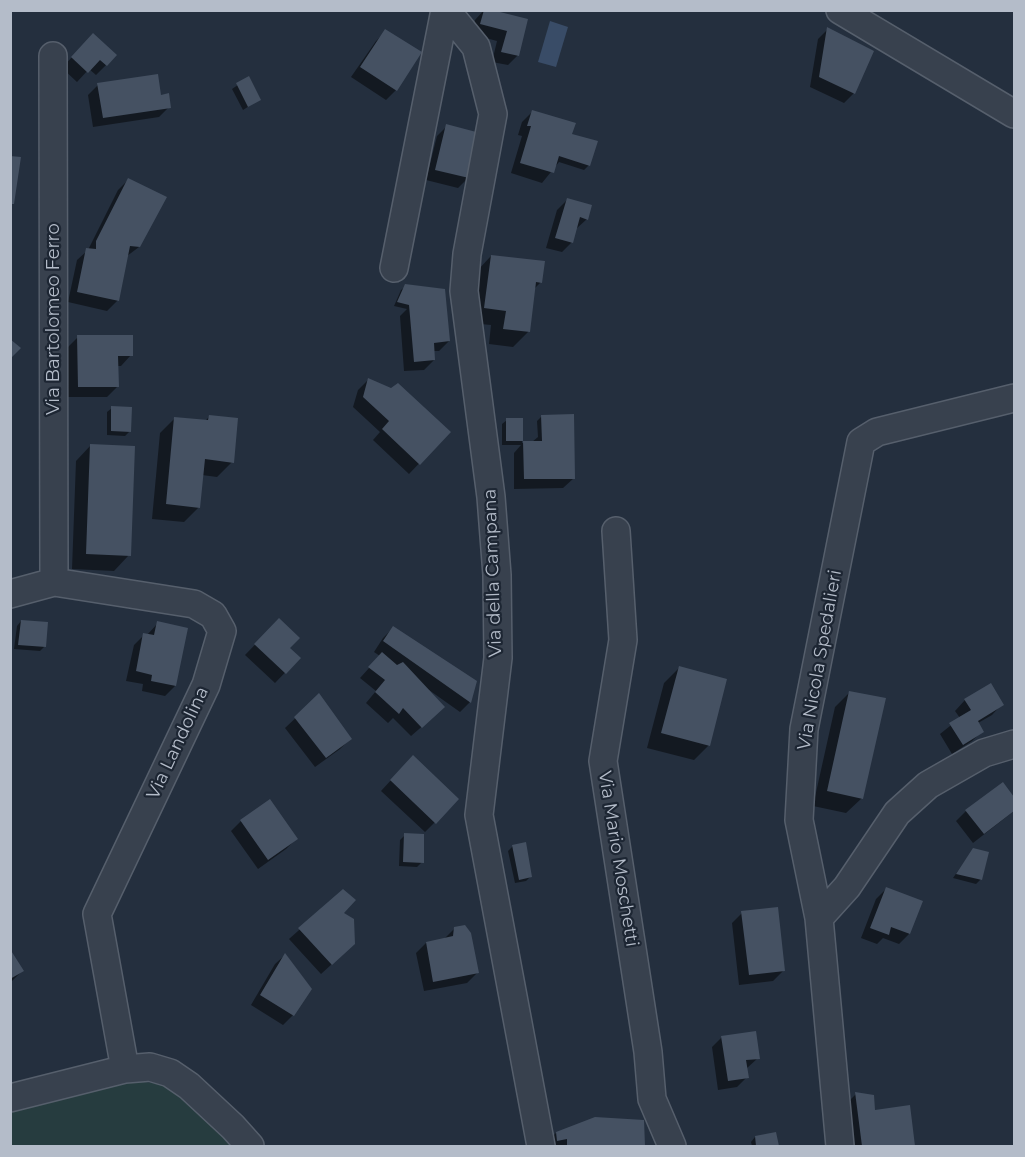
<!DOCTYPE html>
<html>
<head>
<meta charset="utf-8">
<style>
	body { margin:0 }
	#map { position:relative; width:1025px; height:1157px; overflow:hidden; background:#242f3e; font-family:Montserrat,sans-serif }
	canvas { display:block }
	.frame { position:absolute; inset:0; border:12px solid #b4bcc9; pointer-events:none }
</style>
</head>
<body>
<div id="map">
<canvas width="1025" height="1157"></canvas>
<div class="frame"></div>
</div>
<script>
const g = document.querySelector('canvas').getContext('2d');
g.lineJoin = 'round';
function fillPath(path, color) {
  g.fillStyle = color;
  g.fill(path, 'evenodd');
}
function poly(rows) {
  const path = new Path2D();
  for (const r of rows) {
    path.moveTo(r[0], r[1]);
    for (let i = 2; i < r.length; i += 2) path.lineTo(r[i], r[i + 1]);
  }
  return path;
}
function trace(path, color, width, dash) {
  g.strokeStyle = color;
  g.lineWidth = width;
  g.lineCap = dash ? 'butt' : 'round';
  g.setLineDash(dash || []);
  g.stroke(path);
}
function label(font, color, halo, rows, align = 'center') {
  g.font = font + ' Montserrat,sans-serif';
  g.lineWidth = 4.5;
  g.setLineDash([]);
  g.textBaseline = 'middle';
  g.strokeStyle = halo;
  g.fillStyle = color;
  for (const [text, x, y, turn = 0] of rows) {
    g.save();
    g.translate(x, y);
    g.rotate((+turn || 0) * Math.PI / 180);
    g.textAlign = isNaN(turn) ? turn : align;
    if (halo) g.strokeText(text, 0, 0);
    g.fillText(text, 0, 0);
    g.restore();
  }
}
const green = poly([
	[124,1082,145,1082,166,1085,184,1096,234,1146,11,1146,11,1111]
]);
const water = poly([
	[550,21,568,27,556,67,538,62]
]);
const shadow = poly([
	[484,10,526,21,518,55,508,65,492,62,497,41,471,34,475,20],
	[828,29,854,93,844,103,810,87,818,39],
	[386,31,396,90,386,100,351,77,376,41],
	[83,45,106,65,96,75,89,69,77,82,62,68],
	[248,78,260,99,243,110,232,89],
	[98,85,160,97,169,107,159,117,93,127,88,95],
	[532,112,571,135,589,165,584,170,559,162,542,183,511,173,522,136,518,135,522,122],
	[447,126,468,178,458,188,426,180,437,136],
	[128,180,139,247,127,256,118,300,107,311,68,302,77,260,88,250,118,190],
	[567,200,587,219,576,229,572,242,562,252,546,248,557,210],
	[491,256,541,282,533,290,528,332,513,347,489,344,491,325,470,323,476,272],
	[406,286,449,341,439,351,433,351,434,360,424,370,404,371,400,316,407,309,394,306,401,290],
	[78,337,131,355,121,366,117,366,117,387,107,397,68,397,68,347],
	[368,380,449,432,409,474,373,440,380,432,353,407,358,390],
	[112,408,130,431,125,436,107,435,107,412],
	[210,416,232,462,217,477,202,475,199,507,184,522,152,519,160,433,175,418,205,421],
	[542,416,574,478,563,488,514,489,514,453,521,445,502,445,502,424,507,420,522,420,522,443,532,442,538,437,537,421],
	[91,445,129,555,114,571,72,569,76,461],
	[279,620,288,648,299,658,275,683,245,655],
	[21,621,44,647,40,651,14,649,17,626],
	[158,623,175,686,165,696,142,691,143,684,126,681,134,645,144,635,147,635],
	[393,628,470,702,460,712,429,690,433,717,411,736,393,718,388,723,366,703,376,691,360,678,380,656,374,652,383,638],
	[679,668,709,745,694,760,647,748,664,683],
	[850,692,862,798,846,813,813,806,835,707],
	[319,696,350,739,340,749,315,767,285,728],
	[965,700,1002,704,992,715,978,723,982,731,972,741,952,754,940,734,960,718,955,711],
	[403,767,435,822,425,832,381,791],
	[1002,784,1014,800,1014,811,973,843,956,821,966,811],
	[241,821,296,839,286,849,258,869,231,831],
	[405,835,422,862,417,867,399,866,400,840],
	[513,846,531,876,526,881,515,883,508,851],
	[969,855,981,879,976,884,953,878],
	[886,889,921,902,909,934,899,944,883,938,877,944,861,938,876,899],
	[343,891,343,954,321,974,289,939],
	[742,913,783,971,773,981,739,985,732,923],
	[455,928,477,973,467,983,424,991,416,953,426,943,444,939],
	[10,952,22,971,10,983],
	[285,955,293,1015,283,1025,251,1005,275,964],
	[722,1037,758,1058,746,1069,747,1077,737,1087,718,1090,712,1047],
	[856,1094,874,1111,908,1107,913,1146,851,1146,846,1104],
	[642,1122,643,1146,543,1146,556,1133],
	[775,1134,777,1146,752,1146,751,1142,755,1137]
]);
const building = poly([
	[484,10,492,10,528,19,519,56,501,52,507,31,480,24],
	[827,27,874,51,855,94,819,77],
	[385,29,422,52,397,91,360,67],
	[93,33,117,55,107,66,100,60,88,73,71,57],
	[158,74,161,95,169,93,171,108,103,118,97,83],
	[249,76,261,100,248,107,236,83],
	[532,110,576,123,572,134,598,141,590,166,559,156,554,173,520,163,531,126,527,126],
	[446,124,480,133,469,178,435,170],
	[10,156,21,157,14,204,10,204],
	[128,178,167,197,140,247,130,246,119,301,77,292,86,248,96,249,96,241],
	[567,198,592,205,588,220,580,217,573,243,555,238],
	[491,255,545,261,542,283,536,282,530,332,503,329,506,311,484,308],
	[405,284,445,289,450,341,434,343,435,360,414,362,409,305,397,302],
	[77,335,133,335,133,356,118,356,119,387,78,387],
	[10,339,21,348,10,359],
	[368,378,391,388,398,383,451,432,420,465,382,429,389,421,363,397],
	[111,406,132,407,131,432,111,431],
	[574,414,575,479,524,479,523,441,542,441,541,415],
	[209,415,238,418,234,463,205,459,200,508,166,504,174,417,208,420],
	[506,418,523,418,523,441,506,441],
	[90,444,135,446,131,556,86,554],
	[279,618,300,638,290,648,301,658,286,674,254,644],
	[21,620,48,622,46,647,18,645],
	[157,621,188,628,176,686,151,681,152,675,136,671,143,633,154,635],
	[393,626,477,681,471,703,383,641],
	[382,652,397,665,403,662,445,707,422,728,403,708,399,714,375,692,385,680,368,667],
	[679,666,727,679,710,746,661,733],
	[991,683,1004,705,978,721,984,732,963,745,949,723,971,710,964,699],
	[849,691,886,698,863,799,827,791],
	[319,693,352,739,326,758,294,717],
	[413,755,459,799,436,824,390,780],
	[1003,782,1014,797,1014,811,984,834,965,810],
	[270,799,298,839,268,860,240,820],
	[404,833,424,834,424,863,403,862],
	[526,842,532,877,519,880,512,845],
	[973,848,989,852,982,880,956,874],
	[886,887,923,901,910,934,891,927,889,935,870,928],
	[343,889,356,900,344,913,354,919,355,944,332,965,298,928],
	[778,907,785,971,749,975,741,911],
	[465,925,471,933,479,973,433,982,426,942,453,936,454,927],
	[10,949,24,971,10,979],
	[285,953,312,989,294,1016,260,995],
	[756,1031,760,1059,746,1060,749,1078,728,1081,721,1036],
	[855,1092,874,1095,875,1110,910,1105,915,1146,862,1146],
	[595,1117,644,1120,645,1146,567,1146,567,1139,557,1141,556,1132],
	[776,1132,779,1146,756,1146,755,1136]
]);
const street = poly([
	[446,10,476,47,493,114,467,254,464,291,491,497,497,575,498,658,479,815,541,1146],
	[840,10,1014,114],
	[53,56,54,582],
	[394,268,445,10],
	[616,531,623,640,603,761,648,1052,652,1099,672,1146],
	[10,594,54,582,194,604,213,615,222,631,206,685,97,914,125,1069],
	[819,918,847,887,897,813,928,785,984,753,1014,744],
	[10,1098,125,1069,150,1067,170,1073,189,1086,233,1127,250,1146],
	[840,1146,819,918,799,820,804,729,861,442,877,432,1014,398]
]);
const streetNames = [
	["Via Bartolomeo Ferro",54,319,-90],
	["Via della Campana",493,573,-92],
	["Via Nicola Spedalieri",820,660,-80],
	["Via Landolina",178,743,-65],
	["Via Mario Moschetti",618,859,81]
];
fillPath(green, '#263c3f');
fillPath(water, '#394c67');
fillPath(shadow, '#0007');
fillPath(building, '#455162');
trace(street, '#565f6c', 30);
trace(street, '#38414e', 27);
label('18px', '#b4bcc9', '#1d2633', streetNames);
</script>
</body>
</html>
